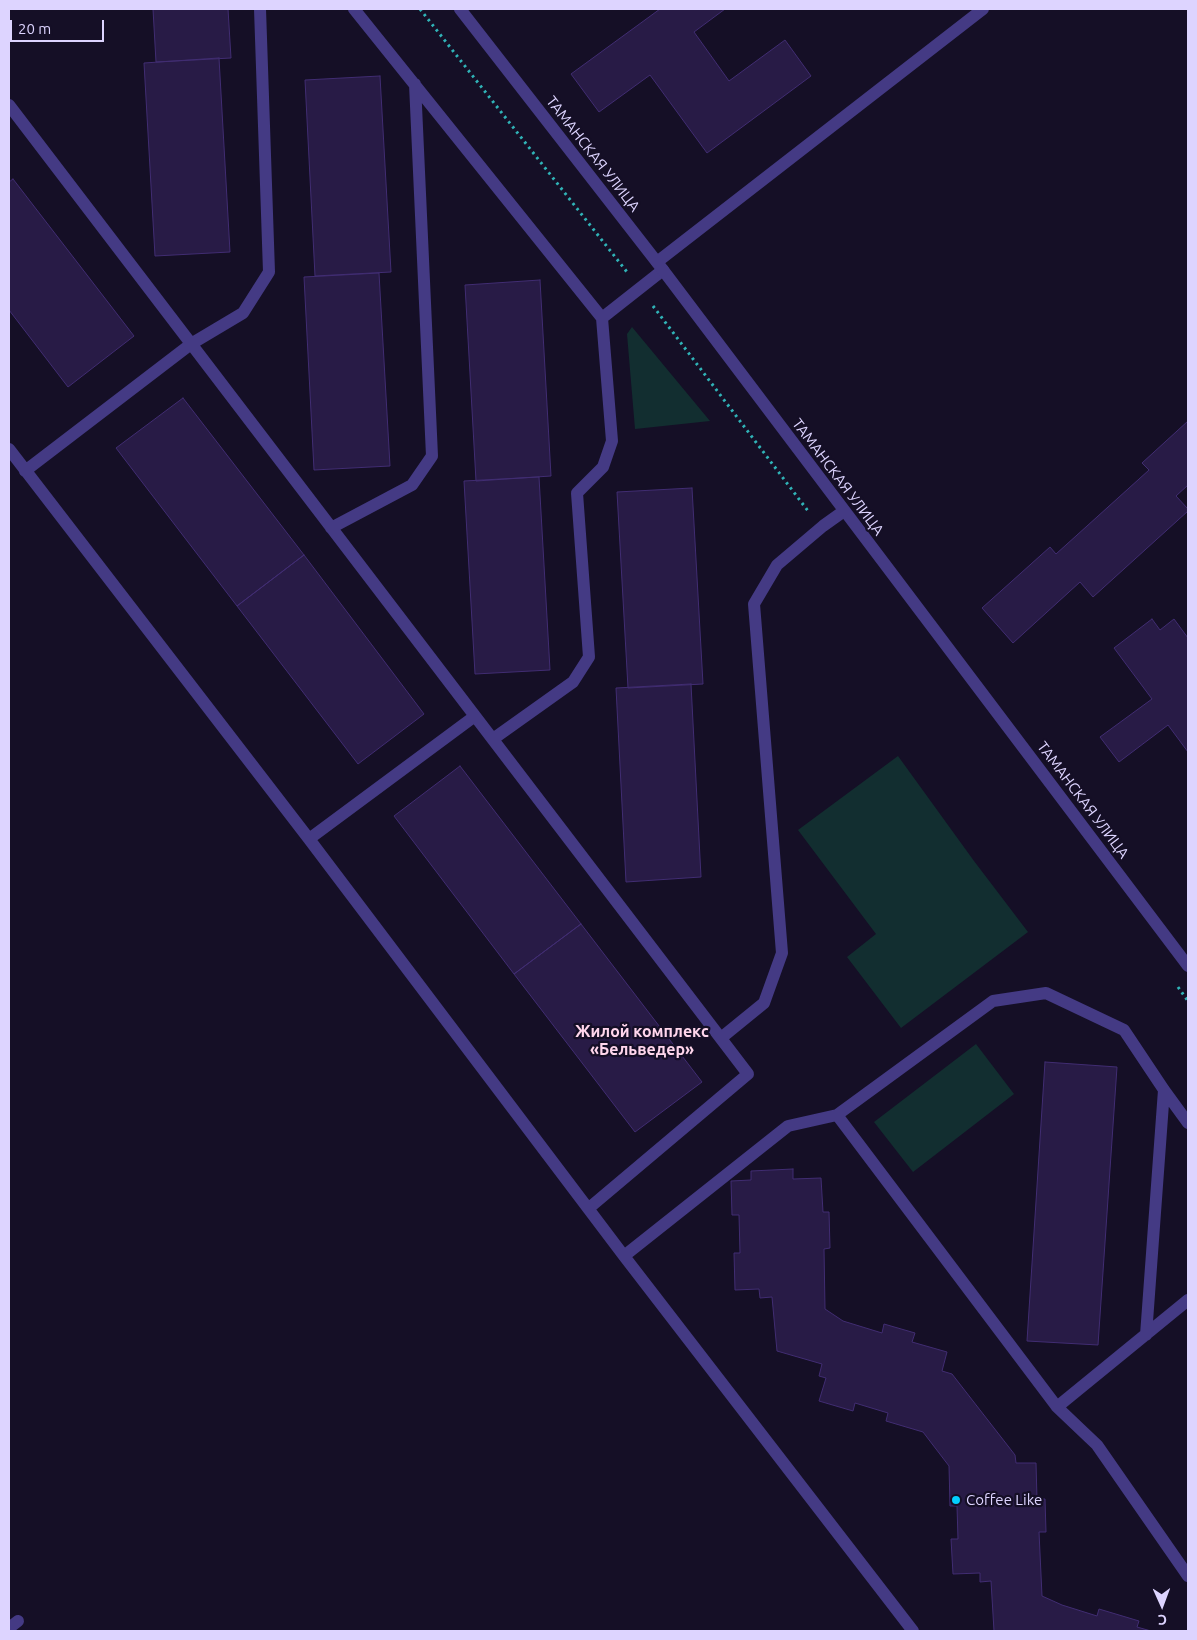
<!DOCTYPE html>
<html>
<head>
<meta charset="utf-8">
<style>
	body { margin:0 }
	#map { position:relative; width:1197px; height:1640px; overflow:hidden; background:#150f26; font-family:Ubuntu,sans-serif }
	canvas { display:block }
	.frame { position:absolute; inset:0; border:10px solid #ddd4ff; pointer-events:none }
	.north { position:absolute; left:1137px; top:1580px; width:50px; height:50px; -webkit-text-stroke:4px #150f26; paint-order:stroke; rotate:178deg; font-size:14px; font-weight:700; line-height:20px; text-align:center; color:#ddd4ff }
	.north::after { content:''; display:block; margin:auto; width:18px; height:22px; background:#ddd4ff; clip-path:polygon(50% 0,100% 100%,50% 72%,0 100%) }
	.scale { position:absolute; left:10px; top:20px; width:94px; height:22px; box-sizing:border-box; border:2px solid #ddd4ff; border-top:0; padding-left:6px; font-size:15px; line-height:18px; white-space:nowrap; color:#ddd4ff; -webkit-text-stroke:4px #150f26; paint-order:stroke }
</style>
</head>
<body>
<div id="map">
<canvas width="1197" height="1640"></canvas>
<div class="frame"></div>
<div class="north">С</div>
<div class="scale">20 m</div>
</div>
<script>
const g = document.querySelector('canvas').getContext('2d');
g.lineJoin = 'round';
function fillPath(path, color) {
  g.fillStyle = color;
  g.fill(path, 'evenodd');
}
function poly(rows) {
  const path = new Path2D();
  for (const r of rows) {
    path.moveTo(r[0], r[1]);
    for (let i = 2; i < r.length; i += 2) path.lineTo(r[i], r[i + 1]);
  }
  return path;
}
function trace(path, color, width, dash) {
  g.strokeStyle = color;
  g.lineWidth = width;
  g.lineCap = dash ? 'butt' : 'round';
  g.setLineDash(dash || []);
  g.stroke(path);
}
function label(font, color, halo, rows, align = 'center') {
  g.font = font + ' Ubuntu,sans-serif';
  g.lineWidth = 4.5;
  g.setLineDash([]);
  g.textBaseline = 'middle';
  g.strokeStyle = halo;
  g.fillStyle = color;
  for (const [text, x, y, turn = 0] of rows) {
    g.save();
    g.translate(x, y);
    g.rotate((+turn || 0) * Math.PI / 180);
    g.textAlign = isNaN(turn) ? turn : align;
    if (halo) g.strokeText(text, 0, 0);
    g.fillText(text, 0, 0);
    g.restore();
  }
}
const green = poly([
	[632,327,710,421,635,429,627,334],
	[898,756,974,861,1028,932,901,1028,847,957,876,934,798,830],
	[976,1044,1014,1094,913,1172,874,1122]
]);
const building = poly([
	[153,9,228,9,231,58,156,62,153,9],
	[660,9,725,9,694,32,729,81,785,40,811,76,707,153,650,75,599,112,571,74,660,9],
	[219,58,230,252,155,256,144,63,219,58],
	[380,76,391,272,315,276,305,80,380,76],
	[13,179,134,336,68,387,9,310,9,182,13,179],
	[379,273,390,466,314,470,304,277,379,273],
	[540,280,551,476,476,481,465,285,540,280],
	[183,398,304,555,237,606,116,448,183,398],
	[1188,421,1188,485,1176,496,1188,509,1188,511,1093,597,1080,582,1013,643,982,608,1050,547,1056,554,1149,470,1142,463,1188,421],
	[539,477,550,670,475,674,464,481,539,477],
	[692,488,703,684,628,688,617,492,692,488],
	[304,555,424,714,358,764,237,606,304,555],
	[1152,619,1160,630,1174,619,1188,638,1188,752,1168,725,1119,762,1100,737,1152,699,1114,648,1152,619],
	[691,684,701,877,626,882,616,688,691,684],
	[460,766,581,924,514,974,394,816,460,766],
	[581,924,702,1082,635,1132,514,974,581,924],
	[1045,1062,1117,1067,1098,1345,1027,1341,1045,1062],
	[793,1169,793,1179,821,1178,823,1212,829,1212,830,1248,824,1249,825,1309,843,1321,882,1333,884,1324,915,1333,912,1342,947,1352,942,1371,952,1374,1015,1455,1016,1463,1036,1463,1037,1499,1045,1499,1046,1532,1039,1532,1042,1596,1062,1605,1097,1616,1099,1609,1139,1621,1137,1627,1151,1631,994,1631,991,1581,980,1582,980,1573,953,1574,951,1539,958,1539,957,1506,950,1506,949,1466,923,1432,886,1421,888,1413,855,1403,853,1411,819,1401,826,1378,819,1376,822,1364,777,1351,772,1297,760,1298,759,1289,735,1290,734,1253,740,1253,739,1215,732,1215,731,1181,751,1180,751,1171,793,1169]
]);
const path = poly([
	[420,9,627,272],
	[653,306,808,511],
	[1178,987,1188,1001]
]);
const lane = poly([
	[354,9,602,318,663,270],
	[9,105,748,1074,589,1208],
	[657,262,983,9],
	[9,449,309,839,624,1256,913,1631],
	[25,471,191,344,243,313,269,272,260,9],
	[331,528,412,485,432,456,415,84],
	[493,739,573,682,589,657,577,493,603,467,612,441,602,318],
	[309,839,475,716],
	[721,1038,764,1003,782,953,754,604,777,565,823,526,844,511],
	[837,1115,1057,1407,1188,1300],
	[624,1256,788,1126,837,1115,993,1001,1046,993,1124,1030,1164,1090,1188,1123],
	[1146,1335,1164,1090],
	[1057,1407,1097,1445,1188,1576],
	[9,1628,18,1621]
]);
const street = poly([
	[460,9,663,270,1188,966]
]);
const markers = [
	[956,1500,5,"#02cefd"]
];
const streetNames = [
	["ТАМАНСКАЯ УЛИЦА",593,154,52],
	["ТАМАНСКАЯ УЛИЦА",838,477,53],
	["ТАМАНСКАЯ УЛИЦА",1083,800,53]
];
const poiNames = [
	["Coffee Like",966,1500]
];
const neighbourhoodNames = [
	["Жилой комплекс",642,1032],
	["«Бельведер»",642,1050]
];
fillPath(green, '#122e30');
fillPath(building, '#281b46');
trace(building, '#412d72', 1);
trace(path, '#30b3b7', 3, [2.5, 4]);
trace(lane, '#443a84', 12);
trace(street, '#443a84', 12);
for (const [x, y, r, color] of markers) {
  const dot = new Path2D();
  dot.arc(x, y, r, 0, 2 * Math.PI);
  g.fillStyle = color;
  g.fill(dot);
  trace(dot, '#150f26', 2);
}
label('15px', '#ddd4ff', '#150f26', streetNames);
label('15px', '#ddd4ff', '#150f26', poiNames, 'left');
label('bold 16px', '#ffd6ec', '#150f26', neighbourhoodNames);
</script>
</body>
</html>
